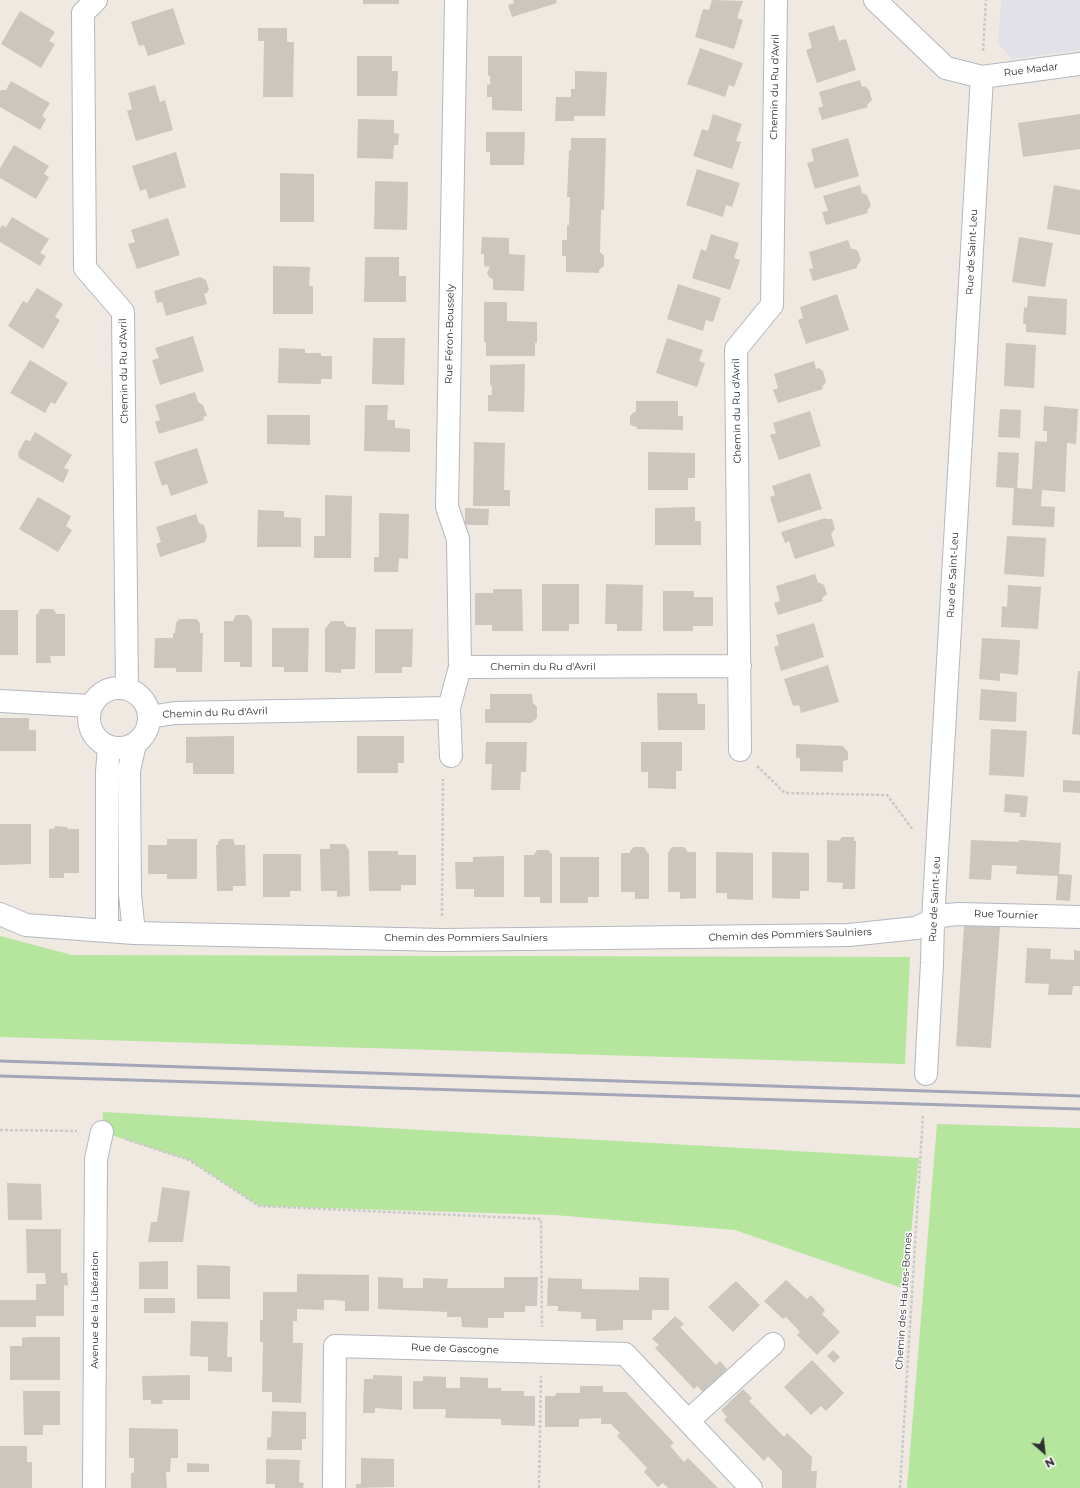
<!DOCTYPE html>
<html>
<head>
<meta charset="utf-8">
<style>
	body { margin:0 }
	#map { position:relative; width:1080px; height:1488px; overflow:hidden; background:#efe9e1; font-family:Montserrat,sans-serif }
	canvas { display:block }
	.north { position:absolute; left:1024px; top:1432px; width:40px; height:40px; -webkit-text-stroke:3px #fff; paint-order:stroke; rotate:152deg; font-size:11px; font-weight:700; line-height:16px; text-align:center; color:#2e2e2e }
	.north::after { content:''; display:block; margin:auto; width:14px; height:18px; background:#2e2e2e; clip-path:polygon(50% 0,100% 100%,50% 72%,0 100%) }
</style>
</head>
<body>
<div id="map">
<canvas width="1080" height="1488"></canvas>
<div class="north">N</div>
</div>
<script>
const g = document.querySelector('canvas').getContext('2d');
g.lineJoin = 'round';
function fillPath(path, color) {
  g.fillStyle = color;
  g.fill(path, 'evenodd');
}
function poly(rows) {
  const path = new Path2D();
  for (const r of rows) {
    if (r.length === 3) {
      path.moveTo(r[0] + r[2], r[1]);
      path.arc(r[0], r[1], r[2], 0, 2 * Math.PI);
      continue;
    }
    path.moveTo(r[0], r[1]);
    for (let i = 2; i < r.length; i += 2) path.lineTo(r[i], r[i + 1]);
  }
  return path;
}
function trace(path, color, width, dash) {
  g.strokeStyle = color;
  g.lineWidth = width;
  g.lineCap = dash ? 'butt' : 'round';
  g.setLineDash(dash || []);
  g.stroke(path);
}
function label(font, color, halo, rows, align = 'center') {
  g.font = font + ' Montserrat,sans-serif';
  g.lineWidth = 3;
  g.setLineDash([]);
  g.textBaseline = 'middle';
  g.strokeStyle = halo;
  g.fillStyle = color;
  for (const [text, x, y, turn = 0] of rows) {
    g.save();
    g.translate(x, y);
    g.rotate((+turn || 0) * Math.PI / 180);
    g.textAlign = isNaN(turn) ? turn : align;
    if (halo) g.strokeText(text, 0, 0);
    g.fillText(text, 0, 0);
    g.restore();
  }
}
const industrial = poly([
	[1001,0,1080,0,1080,50,1012,59,998,44]
]);
const green = poly([
	[0,936,72,955,910,957,905,1064,0,1037],
	[103,1112,919,1158,905,1289,735,1230,554,1215,259,1206,189,1160,102,1132],
	[937,1124,1080,1128,1080,1488,907,1488]
]);
const building = poly([
	[363,0,399,0,399,4,363,4],
	[513,0,556,0,557,3,512,17,508,5,514,3],
	[712,0,743,1,737,18,743,20,734,49,695,37,703,9,709,10],
	[173,8,185,44,148,56,144,45,139,46,131,22],
	[20,11,55,32,49,41,55,44,41,68,1,44],
	[834,25,839,41,846,39,856,70,817,83,806,50,812,48,808,33],
	[258,28,287,28,287,42,294,42,293,97,263,97,264,41,258,41],
	[700,48,743,63,734,87,729,85,725,97,687,84],
	[357,56,392,56,392,71,398,71,397,96,357,96],
	[488,56,522,56,522,111,492,110,492,97,487,97,487,84,490,85,490,75,488,76],
	[575,71,607,72,605,116,574,116,574,121,555,121,556,97,571,97,571,89,575,89],
	[860,80,862,87,865,86,869,90,872,100,867,105,868,107,822,120,818,108,823,106,819,92],
	[11,81,50,103,42,116,46,119,40,130,0,107,0,92,1,90,6,90],
	[155,85,160,102,165,100,173,130,136,141,127,111,132,109,128,93],
	[713,114,742,124,736,141,741,142,732,169,693,156,702,129,708,131],
	[1080,114,1080,149,1023,157,1018,123],
	[358,119,394,120,394,133,399,134,398,145,394,145,393,159,357,158],
	[486,132,525,132,524,165,490,165,490,152,486,152],
	[571,138,606,138,604,210,601,210,600,252,604,256,604,266,599,270,599,273,566,272,566,256,562,256,562,240,567,240,567,225,569,225,570,197,567,197,569,150,571,150],
	[848,138,859,176,815,189,807,163,814,161,811,149],
	[14,145,49,166,44,174,49,177,36,199,0,178,0,168],
	[176,152,186,187,149,199,146,189,140,191,132,166],
	[697,169,740,183,732,207,726,205,723,217,686,205],
	[280,173,314,174,314,222,280,222],
	[375,181,408,182,407,230,374,229],
	[860,185,862,193,867,195,871,205,867,211,868,213,826,225,822,212,828,211,823,196],
	[1054,185,1080,190,1080,235,1047,229],
	[12,217,49,239,40,253,46,256,40,266,0,242,0,229,2,225,6,227],
	[168,218,180,255,137,269,128,244,135,242,131,230],
	[711,234,739,243,734,258,740,260,730,290,692,278,701,249,706,251],
	[482,237,509,238,509,254,525,255,524,291,493,290,493,279,489,277,487,273,490,267,484,266,484,254,481,254],
	[1019,237,1053,243,1045,287,1012,282],
	[848,240,851,249,854,249,858,251,861,260,857,266,857,268,813,281,809,269,813,268,809,252],
	[365,257,399,257,399,276,406,276,406,302,364,302],
	[273,266,310,267,309,286,313,286,313,314,273,314],
	[200,277,206,280,209,289,207,293,204,294,207,304,166,316,162,302,157,303,154,291],
	[678,284,721,298,713,322,706,320,703,331,667,319],
	[37,288,63,304,55,317,60,320,43,349,8,326,23,301,27,303],
	[837,294,849,330,806,344,798,320,803,318,800,307],
	[1028,296,1067,299,1066,335,1026,332,1026,324,1023,324,1024,307,1027,308],
	[484,302,507,302,507,321,537,322,537,343,535,343,535,356,486,356,486,342,484,342],
	[193,336,204,371,160,385,152,360,159,358,155,348],
	[373,338,405,338,404,385,372,384],
	[667,338,703,350,699,361,705,363,697,387,656,373],
	[1006,343,1036,345,1034,388,1004,386],
	[279,348,305,349,305,353,321,353,321,356,332,356,332,379,321,379,321,384,278,383],
	[30,360,68,383,55,404,51,402,45,413,10,393],
	[814,361,816,369,819,368,823,371,826,382,822,387,823,389,778,403,773,390,778,388,774,374],
	[525,364,524,412,488,411,488,395,492,395,492,387,490,384,490,365],
	[195,392,198,402,203,405,207,416,203,417,204,420,159,434,155,422,160,420,155,405],
	[636,401,678,401,678,416,683,416,683,430,637,429,637,427,630,425,630,416,634,412,636,412],
	[365,405,388,405,387,420,395,420,395,428,410,429,410,452,364,451],
	[1044,406,1078,409,1076,444,1067,443,1065,492,1042,490,1041,506,1055,507,1054,527,1012,525,1014,488,996,487,998,452,1019,453,1017,488,1032,489,1035,441,1047,442,1047,431,1043,431],
	[1000,409,1021,410,1020,438,998,437],
	[810,411,821,446,779,460,770,435,776,433,773,423],
	[267,415,310,415,310,445,267,444],
	[35,432,72,455,64,468,69,470,63,483,19,458,18,453,25,440,30,441],
	[474,442,505,443,504,490,510,490,510,506,473,506],
	[197,448,208,483,171,496,167,484,162,486,154,462],
	[648,452,695,453,695,478,688,478,688,490,648,490],
	[810,473,822,509,778,523,770,497,775,495,772,486],
	[325,495,352,496,351,558,314,558,314,536,325,536],
	[38,497,71,516,66,526,72,530,58,552,19,529],
	[695,507,695,521,701,521,701,545,655,545,655,508],
	[465,508,489,509,488,525,465,525],
	[258,510,284,511,284,517,301,518,301,547,257,547],
	[379,513,409,514,408,559,399,558,398,572,374,572,374,557,379,557],
	[196,514,199,523,204,525,207,536,205,542,160,557,156,544,161,542,156,527],
	[825,518,826,519,832,519,835,529,831,534,835,546,795,559,789,541,785,543,781,532],
	[1007,536,1046,538,1044,577,1004,574],
	[815,574,818,583,820,583,824,585,827,594,822,598,823,601,778,615,774,603,780,601,776,586],
	[542,584,579,584,579,624,569,624,569,631,542,631],
	[606,584,643,585,642,631,617,631,617,624,605,624],
	[1008,585,1041,587,1038,629,1001,627,1002,606,1007,607],
	[493,589,522,589,523,631,492,631,492,625,475,625,475,593,493,593],
	[663,591,694,591,694,597,713,597,713,626,693,626,693,631,663,631],
	[40,609,53,609,57,614,65,614,65,656,50,656,51,663,36,663,36,614,38,614],
	[0,610,18,610,18,655,0,655],
	[236,615,248,615,252,621,252,667,240,667,240,662,224,662,224,621,233,621],
	[179,619,197,619,200,624,200,633,203,633,202,672,176,672,176,668,154,668,155,638,173,638,173,633,175,633,176,623],
	[331,621,343,621,347,627,356,627,355,669,341,669,341,673,325,672,325,629],
	[814,623,824,657,781,671,774,647,779,645,776,635],
	[272,628,309,628,308,672,284,672,284,667,272,667],
	[375,629,413,629,412,667,402,667,402,673,375,673],
	[982,638,1020,640,1018,675,1000,673,1000,681,979,679],
	[828,665,839,702,801,713,799,705,793,706,784,679],
	[1078,671,1080,671,1080,735,1072,734],
	[981,689,1017,692,1016,722,979,720],
	[657,693,697,693,698,704,705,704,705,730,658,730],
	[490,694,532,694,533,703,537,707,537,718,531,723,485,723,485,709,490,709],
	[0,718,29,718,29,730,36,730,36,751,0,751],
	[991,729,1027,731,1024,777,989,775],
	[234,736,234,774,193,774,193,763,186,763,186,737],
	[357,736,404,736,404,763,398,763,398,773,357,773],
	[486,742,527,742,526,772,521,772,520,790,491,790,492,764,485,764],
	[641,742,682,742,682,771,676,771,676,789,648,788,648,772,641,772],
	[796,744,843,746,848,752,848,760,843,761,843,772,800,771,800,758,796,758],
	[1063,780,1080,781,1080,793,1063,792],
	[1005,794,1028,796,1026,817,1020,817,1020,813,1004,812],
	[0,824,31,824,31,864,0,865],
	[55,826,67,827,68,829,79,829,79,873,64,873,64,878,49,878,49,829,54,829],
	[842,837,854,837,854,841,856,841,855,889,842,889,843,883,827,882,827,840,839,841],
	[167,839,197,839,197,879,167,879,167,874,148,874,148,845,167,845],
	[221,839,233,839,235,845,245,845,246,886,233,886,233,891,217,891,216,845,218,845,218,842],
	[971,840,1019,842,1019,840,1061,843,1059,874,1072,875,1070,901,1056,900,1058,876,1016,874,1017,866,992,865,991,880,969,879],
	[330,844,345,844,349,850,350,896,337,897,337,891,321,891,320,849,330,849],
	[634,847,644,847,647,851,647,853,649,853,649,899,635,899,635,892,621,892,621,853,630,853,630,851],
	[673,847,684,847,687,850,687,852,696,852,696,898,680,899,680,892,668,892,668,852,670,852,669,850],
	[537,850,548,850,552,854,552,903,540,903,540,897,524,897,524,855,534,855],
	[368,851,398,851,398,855,416,855,416,885,401,885,401,891,369,891],
	[716,852,753,853,753,900,727,899,727,893,716,893],
	[772,852,809,853,809,891,800,891,800,899,772,898],
	[263,854,301,854,301,891,290,891,290,897,263,897],
	[504,856,504,897,474,897,474,889,456,889,455,862,473,862,473,857],
	[560,857,599,857,599,897,588,897,588,903,560,903],
	[965,926,1000,927,991,1048,956,1046,964,927],
	[1027,948,1051,949,1050,959,1074,960,1074,950,1080,951,1080,986,1073,986,1072,995,1048,995,1049,984,1025,983],
	[7,1183,41,1184,42,1220,8,1220],
	[162,1187,190,1191,183,1242,148,1242,151,1222,157,1222],
	[26,1229,61,1229,61,1273,67,1273,68,1286,64,1285,64,1316,36,1316,36,1327,0,1327,0,1300,36,1300,36,1284,46,1284,45,1273,27,1273],
	[168,1261,168,1289,139,1289,139,1262],
	[197,1265,230,1266,230,1299,197,1299],
	[297,1274,369,1275,369,1311,345,1311,345,1301,335,1300,324,1300,324,1310,297,1309,297,1321,293,1321,293,1343,303,1343,301,1403,272,1402,272,1392,262,1392,263,1342,260,1342,260,1320,263,1320,263,1292,297,1292],
	[378,1277,403,1278,403,1288,423,1288,423,1278,448,1279,447,1288,504,1288,504,1277,538,1277,537,1306,525,1306,525,1312,504,1312,504,1318,488,1318,488,1328,462,1327,461,1317,447,1317,447,1312,378,1309],
	[639,1277,669,1278,669,1310,652,1310,652,1320,623,1320,623,1330,596,1331,596,1319,581,1319,581,1312,558,1311,558,1306,547,1306,548,1278,582,1279,582,1289,639,1290],
	[786,1280,807,1299,811,1295,825,1310,822,1314,840,1332,817,1355,797,1335,800,1332,786,1317,783,1319,764,1301],
	[736,1281,760,1305,733,1332,708,1307],
	[144,1298,175,1298,175,1313,144,1313],
	[675,1316,684,1324,680,1327,716,1365,720,1361,728,1370,704,1393,697,1386,694,1389,655,1348,659,1345,652,1339],
	[191,1321,228,1322,227,1357,232,1357,232,1372,208,1371,208,1357,190,1356],
	[29,1337,60,1337,60,1380,10,1380,10,1346,22,1346,22,1338],
	[833,1350,840,1357,834,1363,827,1356],
	[812,1360,844,1393,826,1411,821,1406,811,1415,784,1387],
	[190,1375,190,1400,162,1400,163,1404,151,1404,151,1400,143,1400,142,1376],
	[373,1375,402,1376,402,1410,375,1408,375,1413,363,1413,364,1379,373,1379],
	[423,1376,446,1377,446,1388,460,1388,460,1377,488,1378,488,1388,501,1388,501,1391,524,1391,524,1396,535,1396,535,1426,501,1425,501,1419,445,1418,446,1409,413,1409,413,1381,423,1381],
	[580,1386,603,1386,603,1392,626,1392,674,1443,670,1446,684,1462,688,1458,718,1488,668,1488,663,1483,658,1487,644,1472,647,1468,617,1436,620,1433,611,1424,601,1424,601,1418,579,1419,579,1427,545,1427,545,1396,555,1396,556,1393,580,1393],
	[743,1389,752,1398,749,1401,784,1437,787,1433,812,1457,811,1471,817,1471,816,1488,782,1488,782,1471,768,1456,764,1461,724,1420,727,1417,721,1410],
	[23,1391,60,1391,60,1425,43,1425,43,1435,24,1435],
	[272,1411,306,1412,306,1439,302,1439,302,1450,267,1450,267,1438,271,1437],
	[129,1428,178,1429,178,1458,171,1458,170,1472,166,1472,167,1488,131,1488,131,1473,134,1473,134,1458,129,1458],
	[0,1446,27,1446,27,1462,32,1462,32,1488,0,1488],
	[361,1458,394,1459,394,1487,356,1488,356,1484,361,1484],
	[266,1459,300,1460,299,1482,304,1483,303,1488,275,1488,275,1484,266,1484],
	[187,1463,209,1464,209,1472,187,1472]
]);
const path = poly([
	[983,51,986,0],
	[757,766,785,793,887,795,913,830],
	[442,916,443,779],
	[0,1130,77,1131],
	[125,1139,189,1160,259,1206,541,1219,542,1327],
	[539,1488,541,1376],
	[900,1488,923,1115]
]);
const minor = poly([
	[96,0,83,13,85,268,123,312,127,689],
	[456,0,447,507,458,539,460,667],
	[875,0,946,68,982,77,1080,64],
	[119,718,30],
	[0,701,91,706],
	[149,717,175,713,449,708],
	[740,750,736,349,772,305,776,0],
	[451,756,449,708,460,667,740,666],
	[0,914,26,925,134,933,442,940,849,935,916,928,933,920,946,915,959,914,1080,917],
	[107,930,107,772,109,747],
	[134,933,130,894,129,770,135,744],
	[926,1074,932,963,933,920,982,77],
	[688,1421,773,1344],
	[94,1488,96,1159,102,1132],
	[334,1488,335,1346,625,1354,751,1488]
]);
const rail = poly([
	[0,1061,1080,1096],
	[0,1076,1080,1109]
]);
const streetNames = [
	["Rue Madar",1031,70,-7],
	["Chemin du Ru d'Avril",775,87,-89],
	["Rue de Saint-Leu",972,252,-87],
	["Rue Féron-Boussely",450,334,-89],
	["Chemin du Ru d'Avril",124,371,-91],
	["Chemin du Ru d'Avril",737,411,-91],
	["Rue de Saint-Leu",953,575,-87],
	["Chemin du Ru d'Avril",543,667],
	["Chemin du Ru d'Avril",215,713,-2],
	["Rue de Saint-Leu",935,899,-87],
	["Rue Tournier",1006,915,2],
	["Chemin des Pommiers Saulniers",790,935,-2],
	["Chemin des Pommiers Saulniers",466,938],
	["Chemin des Hautes-Bornes",904,1301,-86],
	["Avenue de la Libération",95,1310,-90],
	["Rue de Gascogne",455,1349,2]
];
fillPath(industrial, '#e3e1e8');
fillPath(green, '#b6e59e');
fillPath(building, '#cbc7bf');
trace(minor, '#b4b7c1', 24);
trace(path, '#c9c9c9', 2.5, [3, 2]);
trace(minor, '#fff', 22);
trace(rail, '#a3a6b8', 3);
label('10px', '#2e2e2e', '#fff', streetNames);
</script>
</body>
</html>
